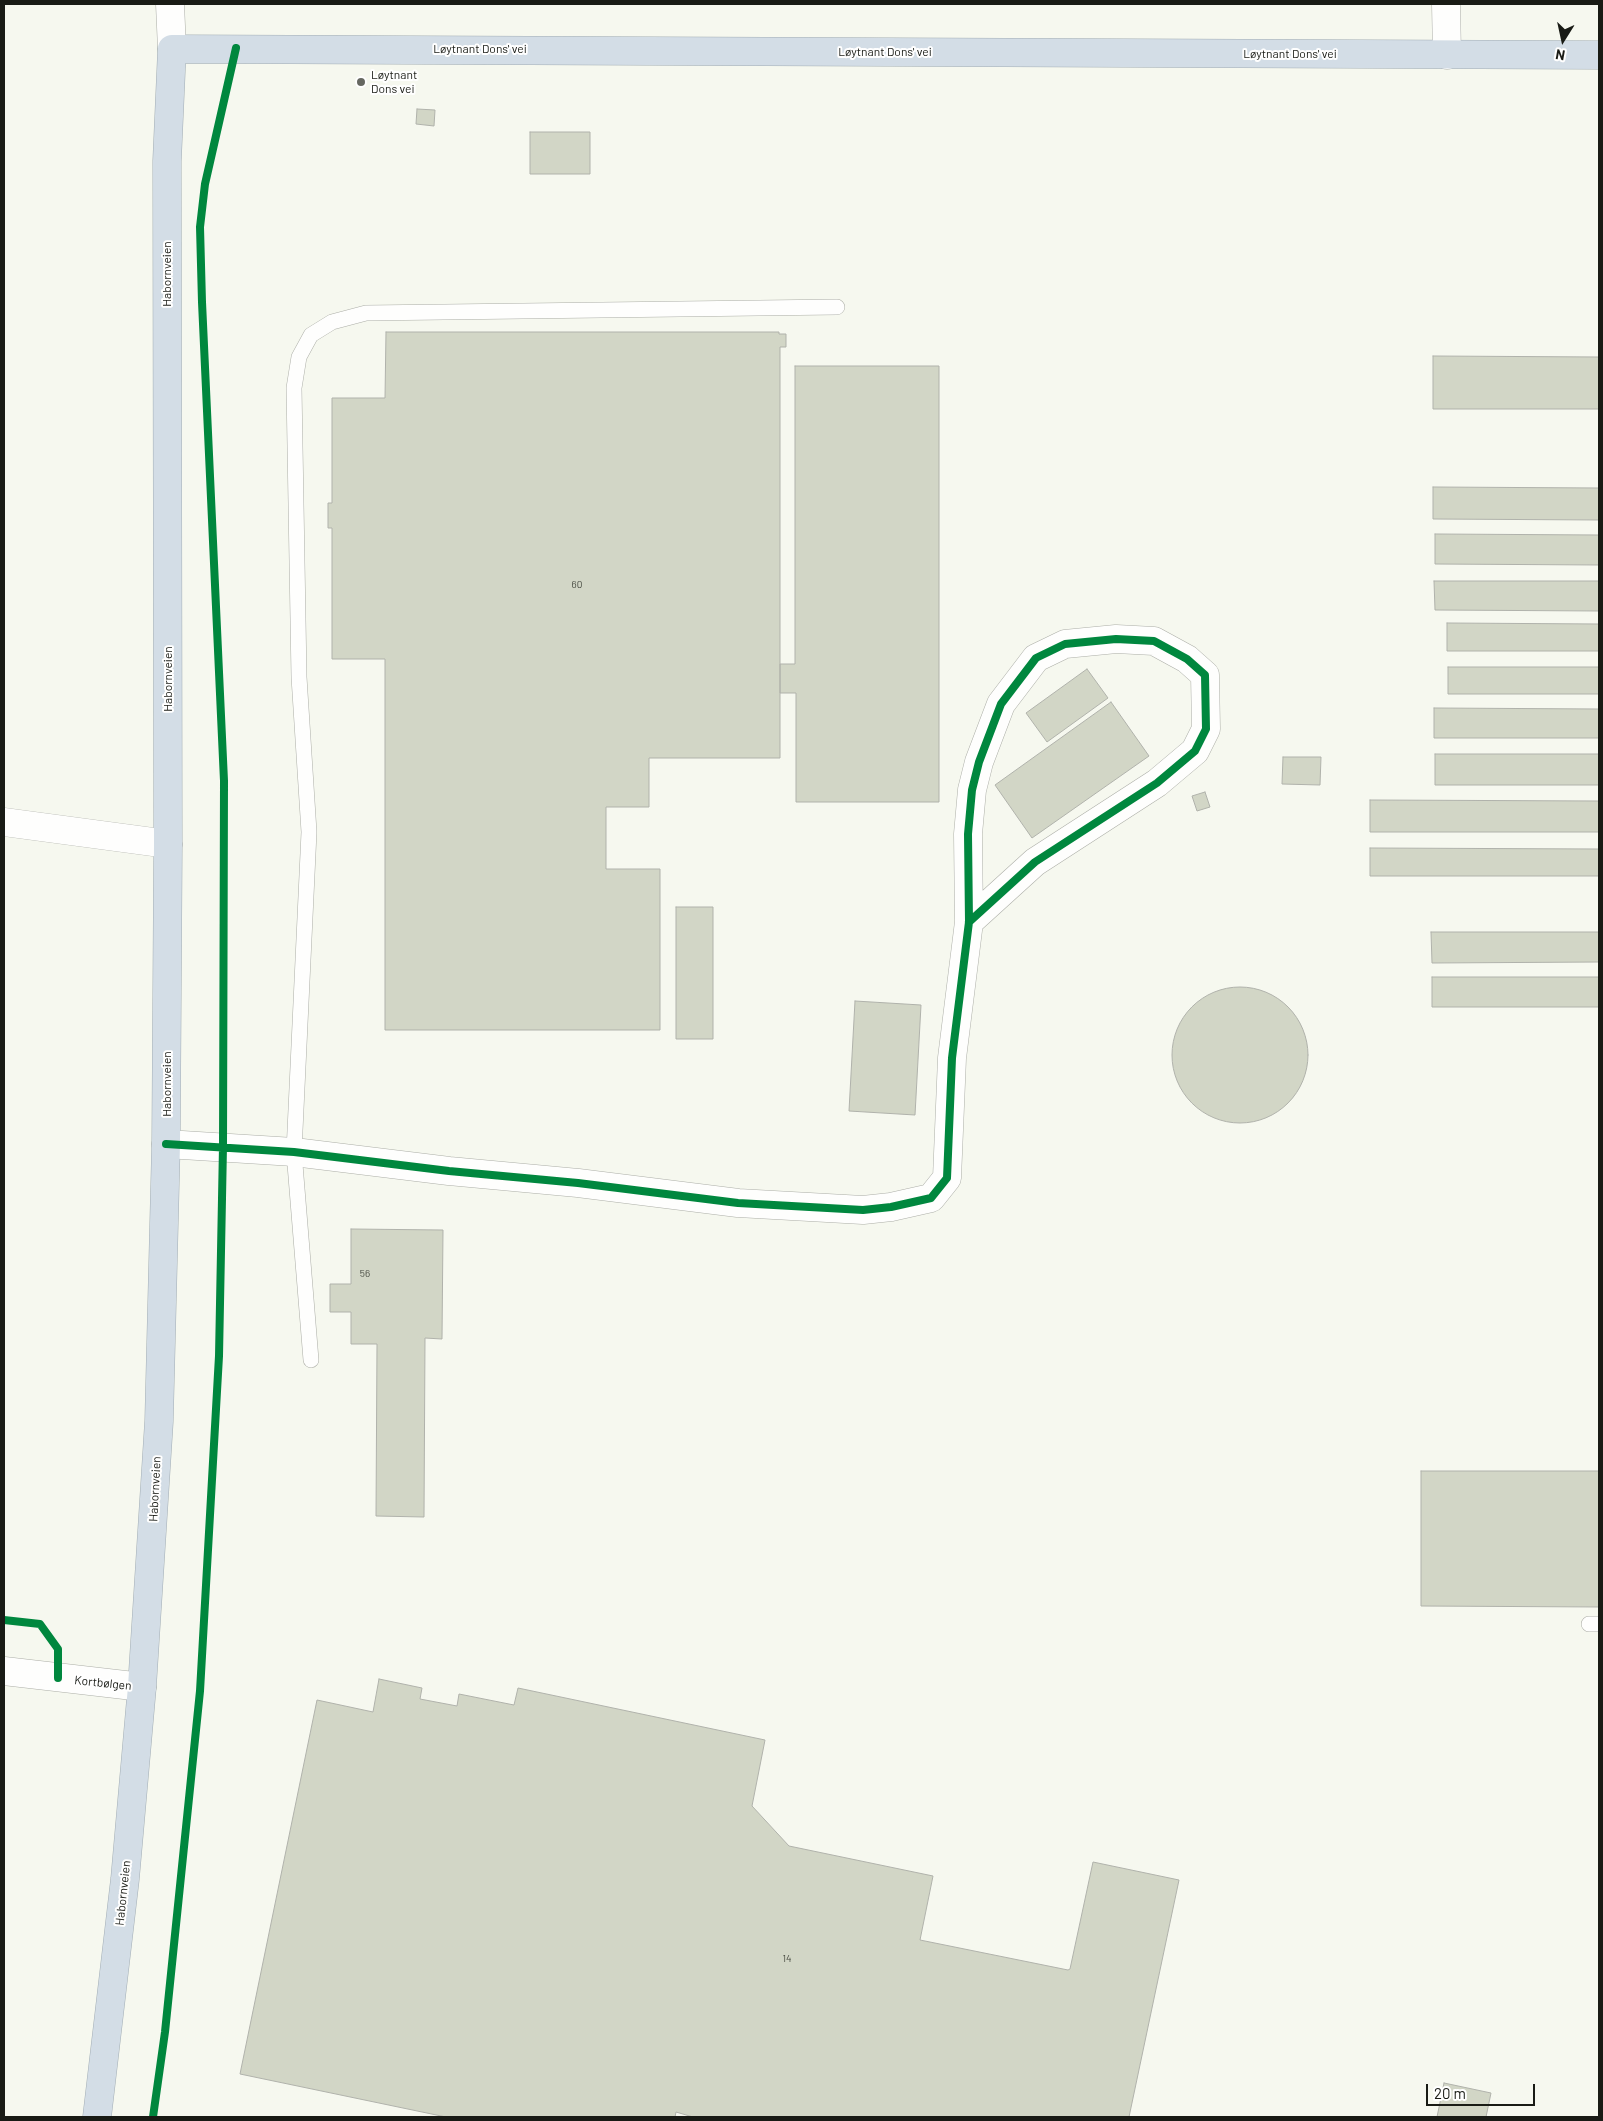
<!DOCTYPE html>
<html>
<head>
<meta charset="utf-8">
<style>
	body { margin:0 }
	#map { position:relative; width:1603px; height:2121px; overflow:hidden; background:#f6f8ef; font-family:Barlow,sans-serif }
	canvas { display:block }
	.frame { position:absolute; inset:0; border:5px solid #191b15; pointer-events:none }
	.north { position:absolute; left:1538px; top:15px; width:50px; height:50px; -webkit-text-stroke:4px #fff; paint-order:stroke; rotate:190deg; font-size:14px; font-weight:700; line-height:20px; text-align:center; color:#191b15 }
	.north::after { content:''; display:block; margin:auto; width:18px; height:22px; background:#191b15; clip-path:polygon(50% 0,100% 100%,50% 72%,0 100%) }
	.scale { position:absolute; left:1426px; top:2084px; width:109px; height:22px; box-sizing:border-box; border:2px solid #191b15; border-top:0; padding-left:6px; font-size:15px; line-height:18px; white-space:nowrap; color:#191b15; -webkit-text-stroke:4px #fff; paint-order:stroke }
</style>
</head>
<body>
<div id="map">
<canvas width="1603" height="2121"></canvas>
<div class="frame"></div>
<div class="north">N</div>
<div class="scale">20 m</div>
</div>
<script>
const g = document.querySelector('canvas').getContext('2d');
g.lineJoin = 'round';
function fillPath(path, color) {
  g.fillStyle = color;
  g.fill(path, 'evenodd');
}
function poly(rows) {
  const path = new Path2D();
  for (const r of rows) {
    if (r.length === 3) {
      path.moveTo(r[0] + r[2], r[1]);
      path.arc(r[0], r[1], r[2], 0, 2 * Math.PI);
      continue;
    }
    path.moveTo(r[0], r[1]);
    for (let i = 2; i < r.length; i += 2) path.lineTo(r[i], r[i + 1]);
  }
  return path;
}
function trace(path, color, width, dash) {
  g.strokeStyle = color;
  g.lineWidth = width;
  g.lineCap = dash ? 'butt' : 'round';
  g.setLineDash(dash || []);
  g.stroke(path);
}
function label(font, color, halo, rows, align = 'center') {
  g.font = font + ' Barlow,sans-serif';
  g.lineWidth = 4;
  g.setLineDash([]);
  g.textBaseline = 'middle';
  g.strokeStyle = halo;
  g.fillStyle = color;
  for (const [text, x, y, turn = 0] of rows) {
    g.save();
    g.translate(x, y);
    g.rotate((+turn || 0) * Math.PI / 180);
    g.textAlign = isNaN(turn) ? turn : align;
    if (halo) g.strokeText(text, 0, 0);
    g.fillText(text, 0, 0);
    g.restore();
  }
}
const building = poly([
	[417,109,435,110,434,126,416,124,417,109],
	[530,132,590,132,590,174,530,174,530,132],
	[386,332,779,332,779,334,786,334,786,347,780,347,780,758,649,758,649,807,606,807,606,869,660,869,660,1030,385,1030,385,659,332,659,332,528,328,528,328,503,332,503,332,398,385,398,386,332],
	[1433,356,1599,357,1599,409,1433,409,1433,356],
	[795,366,939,366,939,802,796,802,796,693,780,693,780,664,795,664,795,366],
	[1433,487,1599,488,1599,520,1433,519,1433,487],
	[1435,534,1599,535,1599,565,1435,564,1435,534],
	[1434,581,1599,581,1599,611,1435,610,1434,581],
	[1447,623,1599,624,1599,651,1447,651,1447,623],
	[1448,667,1599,667,1599,694,1448,694,1448,667],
	[1087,669,1108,698,1047,742,1026,713,1087,669],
	[1111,702,1149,756,1032,838,995,785,1111,702],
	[1434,708,1599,709,1599,738,1434,738,1434,708],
	[1435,754,1599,754,1599,785,1435,785,1435,754],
	[1283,757,1321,757,1320,785,1282,784,1283,757],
	[1205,792,1210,807,1197,811,1192,796,1205,792],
	[1370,800,1599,801,1599,832,1370,832,1370,800],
	[1370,848,1599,849,1599,876,1370,876,1370,848],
	[676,907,713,907,713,1039,676,1039,676,907],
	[1431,932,1599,932,1599,962,1432,963,1431,932],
	[1432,977,1599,977,1599,1007,1432,1007,1432,977],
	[1240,1055,68],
	[855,1001,921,1005,915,1115,849,1111,855,1001],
	[351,1229,443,1230,442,1339,425,1338,424,1517,376,1516,377,1344,351,1344,351,1312,330,1312,330,1284,351,1284,351,1229],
	[1421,1471,1599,1471,1599,1607,1421,1606,1421,1471],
	[379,1679,422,1688,420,1699,457,1706,459,1694,514,1705,518,1688,765,1740,752,1806,789,1846,933,1876,920,1940,1068,1970,1070,1969,1093,1862,1179,1880,1129,2117,693,2117,676,2112,675,2117,446,2117,240,2074,317,1700,373,1712,379,1679],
	[1444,2083,1491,2093,1486,2117,1437,2117,1444,2083]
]);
const lane = poly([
	[311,1360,294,1152,309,832,299,677,294,388,299,357,311,335,332,322,366,313,837,307],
	[1589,1624,1599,1624]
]);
const street = poly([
	[1446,4,1447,55],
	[4,822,168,844],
	[166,1144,294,1152,449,1171,578,1183,738,1203,863,1210,891,1207,931,1198,947,1178,952,1058,969,922,968,834,972,790,979,762,1001,704,1036,658,1065,644,1116,639,1154,641,1187,659,1205,675,1206,729,1195,751,1157,783,1035,862,969,922],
	[4,1671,142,1687]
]);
const secondary = poly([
	[170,4,172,49]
]);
const highway = poly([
	[97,2117,125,1879,142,1687,159,1421,166,1144,168,844,167,161,172,49,1599,55]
]);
const cycleway = poly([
	[166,1144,294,1152,449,1171,578,1183,738,1203,863,1210,891,1207,931,1198,947,1178,952,1058,969,922,968,834,972,790,979,762,1001,704,1036,658,1065,644,1116,639,1154,641,1187,659,1205,675,1206,729,1195,751,1157,783,1035,862,969,922],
	[4,1620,40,1624,58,1649,58,1678],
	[153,2117,165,2032,200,1691,219,1356,223,1146,224,781,202,302,200,227,205,184,236,48]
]);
const markers = [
	[361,82,5,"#666861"]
];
const numberNames = [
	["60",577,585],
	["56",365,1274],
	["14",787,1959]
];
const streetNames = [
	["Løytnant Dons' vei",480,49],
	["Løytnant Dons' vei",885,52],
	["Løytnant Dons' vei",1290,54],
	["Habornveien",167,274,-90],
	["Habornveien",168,679,-90],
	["Habornveien",167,1084,-90],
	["Habornveien",155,1489,-87],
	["Kortbølgen",103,1683,6],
	["Habornveien",123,1893,-84]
];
const poiNames = [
	["Løytnant",371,75],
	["Dons vei",371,89]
];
fillPath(building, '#d2d6c6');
trace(building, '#b0b2ab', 1);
trace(lane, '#acaea7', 16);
trace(street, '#acaea7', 29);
trace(secondary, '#acaea7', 29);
trace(highway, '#a2adb4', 29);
trace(lane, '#fefefd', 15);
trace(street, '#fefefd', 28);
trace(secondary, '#fefefd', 28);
trace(highway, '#d3dde6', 28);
trace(cycleway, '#00873e', 8);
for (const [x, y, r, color] of markers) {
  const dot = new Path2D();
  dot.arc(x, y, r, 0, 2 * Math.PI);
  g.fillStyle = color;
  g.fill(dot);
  trace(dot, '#fff', 2);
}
label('10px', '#474a41', null, numberNames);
label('12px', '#191b15', '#fff', streetNames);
label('12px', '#191b15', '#fff', poiNames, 'left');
</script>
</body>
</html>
